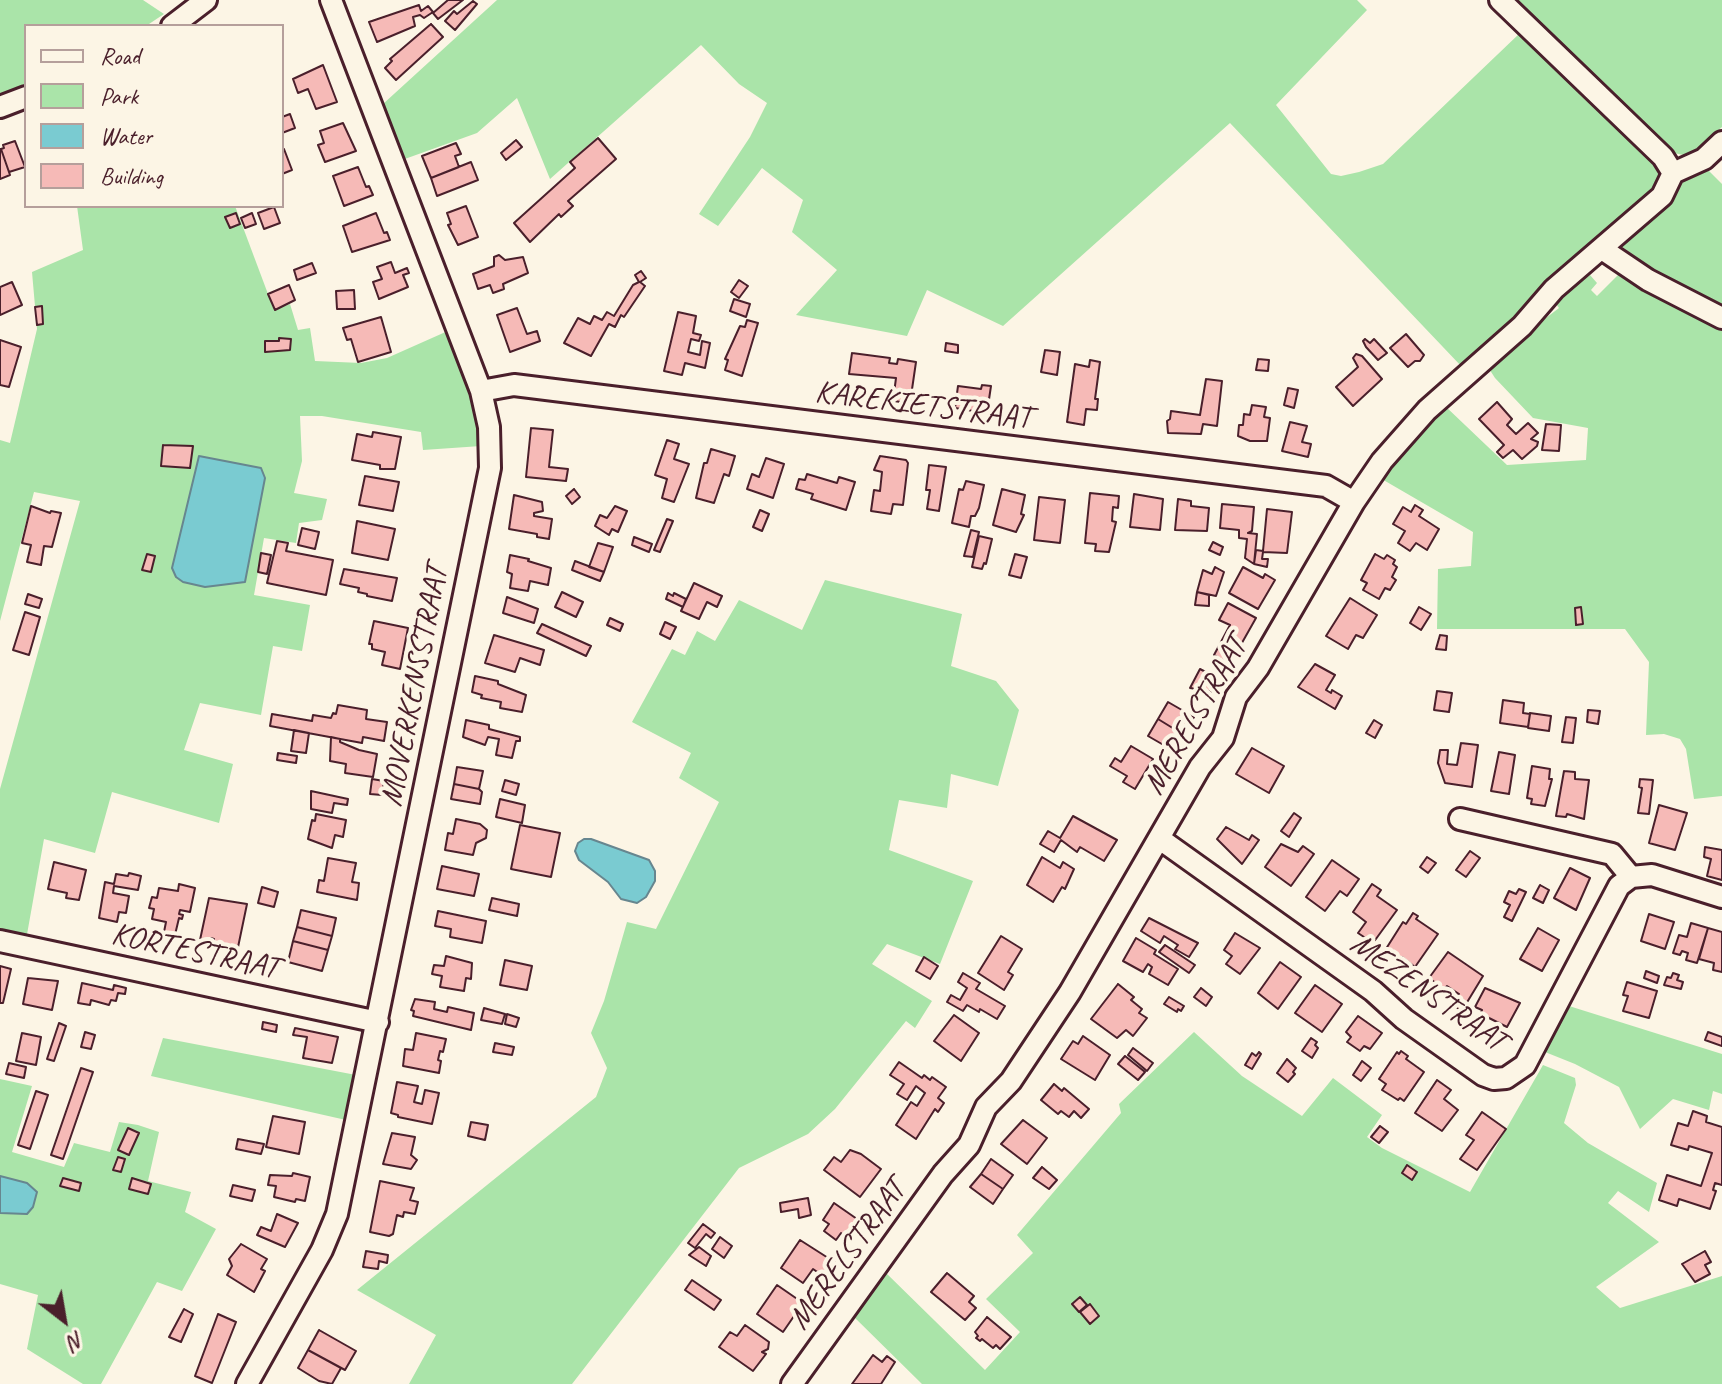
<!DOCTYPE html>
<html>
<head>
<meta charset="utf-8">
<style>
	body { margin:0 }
	#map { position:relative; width:1722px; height:1384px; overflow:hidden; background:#fcf5e5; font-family:Caveat,sans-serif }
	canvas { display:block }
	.legend { position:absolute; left:24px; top:24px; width:260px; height:184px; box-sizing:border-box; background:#fcf5e5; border:2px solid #b59f9b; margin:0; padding:10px 14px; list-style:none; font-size:24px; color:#4a1f2b }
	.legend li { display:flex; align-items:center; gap:16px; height:40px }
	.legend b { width:40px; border:2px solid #b59f9b }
	.north { position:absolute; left:24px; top:1280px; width:80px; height:80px; -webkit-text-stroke:6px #fcf5e5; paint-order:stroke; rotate:149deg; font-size:22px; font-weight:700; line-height:32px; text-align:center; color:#4a1f2b }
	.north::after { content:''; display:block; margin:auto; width:28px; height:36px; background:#4a1f2b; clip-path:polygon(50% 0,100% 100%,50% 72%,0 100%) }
</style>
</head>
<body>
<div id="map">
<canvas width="1722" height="1384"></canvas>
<ul class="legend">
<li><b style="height:10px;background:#fcf5e5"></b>Road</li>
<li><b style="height:22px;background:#aae4a9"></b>Park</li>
<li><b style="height:22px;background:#7acbd1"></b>Water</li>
<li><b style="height:22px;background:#f6bab7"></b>Building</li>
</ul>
<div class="north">N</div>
</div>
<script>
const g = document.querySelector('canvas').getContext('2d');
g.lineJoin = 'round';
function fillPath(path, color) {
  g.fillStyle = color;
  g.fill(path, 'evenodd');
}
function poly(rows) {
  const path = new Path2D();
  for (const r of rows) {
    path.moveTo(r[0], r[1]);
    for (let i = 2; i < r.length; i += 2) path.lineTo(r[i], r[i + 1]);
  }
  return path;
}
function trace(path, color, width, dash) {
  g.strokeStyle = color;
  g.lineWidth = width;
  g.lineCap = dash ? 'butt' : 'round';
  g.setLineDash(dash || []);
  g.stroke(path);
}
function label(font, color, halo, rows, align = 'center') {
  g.font = font + ' Caveat,sans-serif';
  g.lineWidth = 8;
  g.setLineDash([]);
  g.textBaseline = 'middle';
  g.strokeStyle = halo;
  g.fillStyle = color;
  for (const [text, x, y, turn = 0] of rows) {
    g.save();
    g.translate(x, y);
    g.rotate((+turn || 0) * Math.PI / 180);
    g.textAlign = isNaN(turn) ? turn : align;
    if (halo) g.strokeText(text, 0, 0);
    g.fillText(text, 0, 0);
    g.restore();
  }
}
const green = poly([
	[0,0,143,0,164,14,146,26,26,26,26,85,0,95],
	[497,0,1357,0,1367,10,1276,105,1331,174,1341,176,1359,172,1383,164,1520,33,1657,162,1663,174,1658,186,1462,367,1230,123,1003,326,927,290,907,336,796,315,837,270,792,232,803,200,762,168,718,226,699,214,750,137,767,103,739,84,701,45,550,179,517,98,477,133,402,160,383,104],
	[1516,0,1722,0,1722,127,1688,156,1674,153],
	[1705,167,1722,184,1722,313,1695,301,1621,246,1671,197,1678,186,1684,180,1692,178],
	[77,206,235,206,274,310,290,304,298,330,310,328,315,361,361,363,387,358,450,330,478,416,481,446,423,450,421,432,322,416,300,416,302,461,294,493,327,499,322,520,299,523,296,543,264,538,254,595,310,605,302,651,273,646,261,715,200,703,184,750,233,764,219,823,112,792,95,853,44,839,26,940,0,934,0,789,80,501,34,492,0,621,0,440,10,443,37,329,32,272,83,250],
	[1621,272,1722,331,1722,796,1694,799,1686,749,1680,739,1664,734,1646,735,1649,662,1625,629,1437,629,1438,569,1471,566,1473,532,1380,478,1444,405,1507,465,1586,460,1588,428,1533,418,1495,378,1486,364,1559,308,1553,300,1590,275,1597,283,1591,290,1597,296],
	[825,580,962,614,951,666,996,681,1019,710,998,786,951,774,947,808,899,800,889,850,973,881,940,964,887,944,872,964,932,1001,915,1028,906,1021,835,1109,808,1134,739,1168,572,1384,409,1384,436,1335,357,1290,596,1097,607,1068,591,1033,604,1001,627,922,656,929,719,802,679,778,691,753,632,722,672,649,685,655,697,631,715,641,739,600,802,630],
	[1569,1006,1722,1054,1722,1094,1713,1091,1709,1110,1673,1099,1640,1129,1619,1087,1575,1064,1545,1052],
	[1194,1032,1242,1076,1302,1116,1333,1078,1382,1115,1367,1137,1382,1148,1470,1192,1543,1065,1575,1078,1576,1085,1564,1123,1588,1143,1657,1183,1649,1212,1618,1191,1608,1203,1659,1242,1596,1287,1620,1308,1722,1276,1722,1384,922,1384,852,1315,884,1271,985,1370,1020,1332,986,1299,1033,1253,1017,1235,1121,1113,1119,1104],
	[163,1038,356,1075,346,1120,151,1076],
	[0,1079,32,1086,12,1152,64,1167,74,1143,110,1152,119,1122,138,1125,159,1132,148,1181,191,1192,185,1212,216,1229,182,1291,157,1282,101,1384,83,1384,27,1349,38,1295,0,1284,0,1213,27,1214,27,1183,0,1176]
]);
const water = poly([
	[199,456,261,468,265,478,245,582,205,587,183,582,176,577,172,568,199,456],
	[584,839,591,839,649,860,655,871,655,881,646,897,637,903,621,899,608,882,579,860,575,851,578,843,584,839],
	[0,1176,27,1183,37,1192,33,1207,27,1214,0,1213,0,1176]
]);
const building = poly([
	[448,0,463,0,438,19,433,13,448,0],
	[473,1,477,4,455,30,445,21,454,11,457,14,473,1],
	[419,5,421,11,428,6,433,12,424,18,420,15,413,17,415,26,377,42,369,22,419,5],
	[431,24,443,37,396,80,385,68,392,61,390,59,431,24],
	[323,65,337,102,316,109,308,89,298,93,293,79,323,65],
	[290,114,295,128,282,133,282,117,290,114],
	[343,123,356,151,325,162,318,145,324,143,320,131,343,123],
	[598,138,616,159,568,201,573,206,561,217,559,214,530,242,514,223,575,168,570,162,598,138],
	[516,140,522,147,506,160,501,153,516,140],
	[15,141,25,167,9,172,1,149,4,148,3,145,15,141],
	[456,143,461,154,455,156,459,167,431,178,422,156,456,143],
	[1,149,10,175,0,179,0,149,1,149],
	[284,149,292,170,282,174,282,150,284,149],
	[471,162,478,180,437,196,431,178,471,162],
	[358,167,366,187,369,186,373,195,344,206,333,176,358,167],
	[466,206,478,237,458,245,448,225,451,224,447,213,466,206],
	[274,207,280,223,264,229,258,213,274,207],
	[236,213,240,224,230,228,225,217,236,213],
	[252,213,256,224,245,228,241,218,252,213],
	[376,213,384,233,387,232,390,240,352,252,343,226,376,213],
	[499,255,505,260,523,257,528,273,503,284,504,289,493,293,490,285,478,289,473,274,494,266,494,257,499,255],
	[391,262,395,273,407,268,409,273,403,275,408,287,379,299,373,282,382,279,377,267,391,262],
	[312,263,316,273,297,280,294,270,312,263],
	[641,271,646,278,640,282,645,286,624,317,621,315,615,327,609,324,591,356,564,343,578,318,590,324,594,316,602,320,607,312,614,316,633,285,639,282,635,275,641,271],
	[739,280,748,286,739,298,731,292,739,280],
	[12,282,22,305,0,315,0,287,12,282],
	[289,285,295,300,275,310,268,294,289,285],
	[354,290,355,309,337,309,336,291,354,290],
	[734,299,750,304,746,317,730,311,734,299],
	[42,306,43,324,37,325,35,307,42,306],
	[517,308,527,334,537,331,540,341,510,352,497,315,517,308],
	[678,312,696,316,693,333,701,335,699,341,691,339,688,352,700,355,702,341,710,343,705,368,685,363,682,375,664,371,678,312],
	[381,317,391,352,358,362,351,339,347,340,343,328,381,317],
	[747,320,758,323,742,376,725,370,728,360,725,359,740,326,745,327,747,320],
	[1406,334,1424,355,1420,361,1415,361,1408,367,1390,348,1406,334],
	[279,338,291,339,290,350,265,352,265,341,279,341,279,338],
	[1365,339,1370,343,1374,339,1387,353,1378,360,1366,347,1363,341,1365,339],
	[0,340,21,347,9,387,0,385,0,340],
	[946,343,958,345,958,353,945,351,946,343],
	[1045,350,1060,352,1057,375,1041,372,1045,350],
	[852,353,890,358,889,363,897,364,898,359,916,362,910,403,893,401,896,378,849,374,852,353],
	[1356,354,1362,356,1382,379,1353,406,1336,387,1358,367,1353,358,1356,354],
	[1258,359,1269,360,1268,371,1256,370,1258,359],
	[1090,360,1100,362,1095,399,1098,399,1097,410,1086,409,1084,425,1067,422,1075,364,1089,367,1090,360],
	[1206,379,1222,381,1217,426,1203,424,1201,434,1168,433,1167,421,1170,419,1171,411,1200,415,1206,379],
	[982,385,991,386,988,406,980,405,979,412,955,408,958,386,981,389,982,385],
	[1288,388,1298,390,1294,408,1284,405,1288,388],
	[1497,402,1512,419,1507,425,1516,434,1528,423,1538,433,1531,439,1538,442,1537,446,1522,459,1513,450,1503,458,1497,452,1504,445,1479,419,1497,402],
	[1252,405,1266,407,1264,417,1270,418,1267,441,1250,441,1238,436,1239,425,1243,425,1244,414,1250,415,1252,405],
	[1290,422,1307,426,1302,442,1311,444,1308,457,1282,451,1290,422],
	[1546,424,1561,425,1559,451,1542,450,1546,424],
	[531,428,553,430,549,467,568,469,566,481,526,477,531,428],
	[373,432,401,437,395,469,380,469,380,465,352,460,357,434,372,437,373,432],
	[667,440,679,444,674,459,689,464,674,502,662,498,667,479,655,475,667,440],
	[163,445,193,446,190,468,161,466,163,445],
	[711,449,735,456,729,476,724,474,714,503,696,498,704,463,707,463,711,449],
	[880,456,906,460,908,463,903,505,893,504,891,514,871,511,874,490,880,491,882,472,874,470,880,456],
	[766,458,784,464,773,498,747,489,752,474,759,477,766,458],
	[929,465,946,467,939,511,927,509,930,490,926,490,929,465],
	[807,474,837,483,839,477,855,482,846,510,811,499,813,494,796,489,799,479,805,480,807,474],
	[365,476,399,482,393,511,359,505,365,476],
	[966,481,984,485,979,508,975,516,971,516,969,527,952,523,959,489,963,490,966,481],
	[574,489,580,497,572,504,566,496,574,489],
	[1002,489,1025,495,1021,514,1024,515,1016,532,993,525,1002,489],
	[1090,493,1119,496,1118,508,1113,507,1112,521,1116,522,1109,552,1095,551,1096,544,1085,543,1090,493],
	[1134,494,1163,499,1160,530,1130,527,1134,494],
	[514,495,542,502,543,511,534,513,534,516,552,519,549,539,537,537,537,534,509,529,514,495],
	[1039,497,1065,500,1060,543,1034,540,1039,497],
	[1178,499,1191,501,1191,506,1209,508,1207,531,1175,530,1178,499],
	[1222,504,1254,507,1252,531,1248,533,1257,534,1254,564,1245,558,1247,539,1239,538,1239,530,1220,528,1222,504],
	[1415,505,1423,510,1419,516,1439,529,1427,550,1416,543,1410,551,1398,543,1405,531,1393,524,1403,507,1411,512,1415,505],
	[31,506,50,513,51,511,61,513,52,547,44,546,41,565,27,562,31,545,22,543,31,506],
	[615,506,627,511,618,532,612,529,609,535,595,526,600,515,607,518,615,506],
	[1267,509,1292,512,1287,553,1263,552,1262,559,1268,559,1267,567,1254,564,1256,550,1263,551,1267,509],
	[760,510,769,514,762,531,753,527,760,510],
	[667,519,673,521,660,552,654,550,667,519],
	[357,521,395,529,388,560,352,553,357,521],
	[302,528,319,532,315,549,298,545,302,528],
	[971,530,979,532,973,557,964,556,971,530],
	[979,536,992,539,986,564,984,563,982,569,972,567,979,536],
	[634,537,652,544,649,552,632,545,634,537],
	[277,541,288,543,286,551,333,560,326,595,267,583,277,541],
	[1213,542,1223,547,1220,555,1209,550,1213,542],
	[598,543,613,547,604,572,589,567,598,543],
	[261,553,271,555,267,574,258,572,261,553],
	[147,554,155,556,151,572,142,570,147,554],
	[1015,554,1027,557,1021,578,1009,575,1015,554],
	[1375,554,1384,559,1387,555,1395,560,1393,564,1397,567,1392,577,1396,580,1390,590,1385,588,1379,599,1363,590,1367,583,1361,580,1375,554],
	[510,555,529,559,528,561,551,568,548,585,530,581,528,591,510,588,512,574,507,572,510,555],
	[575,561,604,572,600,581,572,570,575,561],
	[1215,567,1224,572,1216,596,1197,592,1203,570,1212,574,1215,567],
	[1243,567,1263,578,1265,574,1275,580,1258,609,1229,593,1243,567],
	[344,569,397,578,392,601,367,596,367,594,358,592,359,588,340,584,344,569],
	[694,583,722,596,717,607,707,602,699,619,681,611,694,583],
	[562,592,583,602,576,617,555,607,562,592],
	[1197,592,1209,595,1209,606,1195,605,1197,592],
	[668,593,673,596,674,593,686,599,683,607,666,599,668,593],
	[28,594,42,599,39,608,25,604,28,594],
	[507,597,538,609,534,623,503,613,507,597],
	[1350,598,1377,615,1363,638,1356,635,1348,649,1326,636,1350,598],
	[1228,603,1256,618,1230,664,1214,655,1230,625,1219,620,1228,603],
	[1419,607,1431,614,1421,630,1410,623,1419,607],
	[1581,607,1583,624,1576,625,1575,608,1581,607],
	[25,612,40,617,29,655,13,650,25,612],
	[610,618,623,624,620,631,607,625,610,618],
	[374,621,408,628,400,669,382,665,385,652,372,649,372,644,369,644,374,621],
	[665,622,676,627,670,639,660,634,665,622],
	[542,624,591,646,586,656,537,633,542,624],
	[494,635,544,650,540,665,520,658,515,672,485,663,494,635],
	[1440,635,1447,636,1446,650,1436,649,1440,635],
	[1315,664,1335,675,1326,690,1331,693,1332,690,1342,696,1335,709,1298,687,1315,664],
	[1200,669,1221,680,1215,692,1190,688,1200,669],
	[475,676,498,681,498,684,526,695,522,712,500,708,501,702,481,698,482,695,472,692,475,676],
	[1437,691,1452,693,1449,712,1434,710,1437,691],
	[1503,700,1524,703,1523,713,1530,714,1528,727,1500,723,1503,700],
	[1168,702,1194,717,1184,735,1158,719,1168,702],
	[338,705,367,710,366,719,387,722,384,741,363,737,362,743,270,726,272,714,312,721,313,715,331,718,333,713,336,714,338,705],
	[1588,710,1600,711,1598,724,1587,722,1588,710],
	[1530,713,1551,716,1549,731,1528,728,1530,713],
	[1566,717,1576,718,1573,743,1562,742,1566,717],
	[1158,719,1184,735,1174,751,1148,736,1158,719],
	[466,720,489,725,489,729,520,737,520,741,516,741,512,758,496,755,499,739,488,737,485,745,463,737,466,720],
	[1374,720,1382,725,1375,738,1366,733,1374,720],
	[294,730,309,733,306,753,291,751,294,730],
	[331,737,340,739,340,742,359,750,377,754,373,777,345,773,346,764,330,761,331,737],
	[1461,743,1478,745,1472,787,1445,783,1438,763,1440,750,1448,750,1447,764,1457,765,1461,743],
	[1131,746,1153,759,1135,789,1123,782,1127,776,1110,766,1115,758,1121,762,1131,746],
	[1252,748,1284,766,1269,793,1236,774,1252,748],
	[1499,752,1515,755,1509,794,1491,791,1499,752],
	[278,753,297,756,296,763,277,760,278,753],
	[1532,766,1550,769,1549,779,1552,779,1545,806,1531,804,1532,799,1527,798,1532,766],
	[457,767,483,771,479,789,454,784,457,767],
	[1564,771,1575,772,1575,779,1589,780,1584,819,1567,814,1566,817,1556,816,1564,771],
	[372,779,384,781,382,795,370,794,372,779],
	[1640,779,1653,780,1649,814,1638,813,1642,788,1639,787,1640,779],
	[505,780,519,784,516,795,502,791,505,780],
	[454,784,479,789,482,792,480,804,451,799,454,784],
	[311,791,348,799,347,805,334,803,332,813,311,809,311,791],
	[500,799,525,805,522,823,496,817,500,799],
	[1659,805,1687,813,1675,850,1649,843,1659,805],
	[1294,813,1301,818,1289,837,1281,831,1294,813],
	[316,814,346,820,343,837,335,835,332,848,308,839,312,820,315,821,316,814],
	[1073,816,1117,840,1104,861,1080,847,1077,852,1061,840,1054,852,1040,844,1048,831,1060,838,1073,816],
	[456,819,480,824,487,830,486,838,476,843,473,855,445,850,448,833,453,834,456,819],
	[520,825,560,833,551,877,511,869,520,825],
	[1226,827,1249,840,1252,835,1259,840,1242,864,1217,839,1226,827],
	[1281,844,1298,852,1303,846,1314,854,1291,886,1265,867,1281,844],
	[1705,847,1722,850,1722,880,1707,876,1711,859,1704,857,1705,847],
	[1470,851,1480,858,1466,877,1456,870,1470,851],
	[1042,857,1060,868,1063,862,1074,869,1065,889,1062,887,1053,902,1027,885,1042,857],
	[1427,857,1436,863,1428,873,1420,867,1427,857],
	[328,858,356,863,352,882,359,883,357,900,317,892,319,880,324,881,328,858],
	[1332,860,1359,879,1347,896,1340,891,1325,911,1306,897,1332,860],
	[54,862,86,870,79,900,66,898,67,893,48,889,54,862],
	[442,866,479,874,474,896,437,889,442,866],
	[1570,868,1590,878,1576,910,1554,898,1570,868],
	[129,873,141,876,138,890,114,886,113,893,129,896,126,913,119,912,117,922,99,918,105,882,114,884,116,874,128,876,129,873],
	[179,884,195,888,190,912,180,910,179,914,183,915,182,919,179,918,174,939,163,937,166,922,152,919,154,909,149,908,152,897,157,898,159,888,178,891,179,884],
	[1372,884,1381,890,1377,896,1397,910,1373,943,1358,933,1366,922,1353,912,1372,884],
	[1540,885,1549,890,1543,903,1533,898,1540,885],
	[262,887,278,892,274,907,258,903,262,887],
	[1519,889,1526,892,1512,921,1504,917,1510,905,1504,902,1509,891,1516,894,1519,889],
	[209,898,247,904,237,952,213,947,214,939,211,938,210,942,200,940,209,898],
	[492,898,519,904,517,916,489,910,492,898],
	[301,910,336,918,332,936,297,927,301,910],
	[438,911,486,921,482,943,450,937,451,929,435,926,438,911],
	[1413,913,1418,916,1416,919,1438,934,1415,967,1402,957,1398,962,1384,952,1403,922,1406,924,1413,913],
	[1649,914,1674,922,1665,949,1641,941,1649,914],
	[1149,918,1198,943,1189,957,1175,949,1178,945,1164,936,1160,943,1141,931,1149,918],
	[1691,923,1708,928,1697,963,1686,960,1688,953,1682,951,1680,955,1673,953,1679,935,1687,937,1691,923],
	[297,927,332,936,328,950,293,941,297,927],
	[1538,928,1559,940,1542,971,1520,959,1538,928],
	[1708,928,1722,932,1722,972,1713,970,1714,963,1699,959,1708,928],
	[1235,933,1260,948,1240,974,1226,964,1232,956,1224,950,1235,933],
	[1001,936,1022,949,1008,972,1013,975,1004,990,978,973,1001,936],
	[1136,938,1156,950,1154,954,1178,969,1168,985,1149,974,1152,967,1148,964,1143,972,1123,961,1136,938],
	[293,941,328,950,322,971,288,962,293,941],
	[1165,945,1195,965,1189,973,1159,952,1165,945],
	[1448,952,1483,976,1466,1004,1472,1008,1464,1019,1458,1015,1461,1011,1452,1004,1459,994,1447,986,1444,989,1429,978,1448,952],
	[446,956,472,963,471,979,466,978,464,991,440,987,442,976,432,974,434,965,444,966,446,956],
	[924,957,938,966,930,979,916,971,924,957],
	[505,960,532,966,527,990,500,985,505,960],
	[1280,962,1301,977,1278,1009,1258,993,1280,962],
	[0,966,11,969,3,1003,0,1003,0,966],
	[1646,971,1659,976,1657,983,1644,978,1646,971],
	[963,973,980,983,976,989,1005,1006,997,1019,980,1009,979,1012,967,1005,963,1011,947,1002,951,995,960,1000,967,988,958,982,963,973],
	[1673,973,1679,975,1677,980,1683,982,1681,989,1664,985,1667,977,1671,978,1673,973],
	[28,978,58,981,52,1010,23,1004,28,978],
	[1627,982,1657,991,1649,1018,1623,1011,1628,996,1623,995,1627,982],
	[82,983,113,990,114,985,126,988,125,994,118,993,116,1001,111,1000,109,1005,91,1000,90,1005,78,1003,82,983],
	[1118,984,1134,997,1131,1000,1142,1009,1139,1013,1147,1018,1133,1036,1126,1030,1117,1038,1091,1019,1118,984],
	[1315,985,1342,1004,1322,1032,1295,1013,1315,985],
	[1201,988,1212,997,1206,1006,1194,997,1201,988],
	[1485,988,1520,1003,1507,1027,1481,1014,1482,1010,1475,1007,1485,988],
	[1169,997,1184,1006,1181,1011,1178,1009,1177,1012,1164,1004,1169,997],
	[415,999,435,1002,434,1009,447,1012,448,1007,474,1013,471,1030,413,1016,414,1011,411,1010,415,999],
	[484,1008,505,1014,502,1024,481,1020,484,1008],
	[507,1014,519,1018,516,1027,505,1024,507,1014],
	[954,1015,979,1033,961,1061,934,1041,954,1015],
	[1358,1016,1382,1033,1370,1049,1364,1046,1360,1051,1347,1042,1351,1037,1346,1032,1358,1016],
	[263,1022,277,1025,276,1032,262,1029,263,1022],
	[59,1023,66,1026,54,1061,47,1059,59,1023],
	[295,1028,338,1037,332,1063,303,1058,307,1037,293,1035,295,1028],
	[85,1032,95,1035,91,1049,81,1047,85,1032],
	[1708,1032,1722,1037,1722,1046,1705,1040,1708,1032],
	[22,1033,41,1037,36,1065,16,1061,22,1033],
	[416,1033,446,1039,443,1052,440,1051,438,1060,441,1061,439,1073,403,1066,405,1049,413,1050,416,1033],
	[1083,1036,1110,1055,1095,1080,1061,1059,1073,1041,1078,1044,1083,1036],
	[1311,1038,1317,1042,1315,1045,1318,1048,1312,1058,1302,1051,1311,1038],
	[495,1043,514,1047,512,1055,493,1052,495,1043],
	[1133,1048,1153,1063,1147,1071,1128,1055,1133,1048],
	[1401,1051,1408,1056,1406,1059,1424,1072,1404,1101,1400,1098,1398,1100,1382,1090,1386,1084,1379,1079,1397,1052,1399,1054,1401,1051],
	[1259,1052,1261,1054,1252,1069,1245,1065,1252,1053,1256,1056,1259,1052],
	[1125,1056,1145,1072,1138,1080,1118,1064,1125,1056],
	[1287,1059,1296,1068,1293,1072,1295,1074,1288,1082,1277,1073,1287,1059],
	[1362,1061,1371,1068,1361,1081,1353,1075,1362,1061],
	[899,1062,922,1078,924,1075,930,1080,932,1077,946,1087,938,1098,944,1103,938,1112,935,1109,916,1139,896,1125,911,1102,917,1106,925,1093,916,1086,907,1100,897,1094,904,1084,890,1075,899,1062],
	[9,1063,26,1067,24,1078,6,1074,9,1063],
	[81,1068,93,1072,63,1159,51,1155,81,1068],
	[1437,1080,1451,1090,1444,1099,1458,1110,1442,1131,1415,1113,1437,1080],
	[397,1082,418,1086,414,1102,422,1104,425,1090,439,1093,432,1124,398,1117,398,1115,391,1113,397,1082],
	[1054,1084,1062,1091,1064,1088,1089,1109,1081,1118,1074,1111,1069,1117,1061,1111,1058,1114,1041,1100,1054,1084],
	[36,1091,48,1095,30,1149,18,1145,36,1091],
	[1693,1111,1707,1116,1706,1122,1722,1127,1722,1185,1715,1183,1713,1190,1716,1191,1710,1209,1679,1199,1677,1206,1659,1200,1667,1175,1701,1186,1712,1153,1689,1146,1688,1150,1671,1145,1678,1123,1688,1126,1693,1111],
	[1482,1112,1506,1129,1477,1170,1460,1159,1474,1140,1466,1135,1482,1112],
	[273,1116,305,1122,299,1154,266,1147,273,1116],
	[1023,1120,1047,1138,1027,1164,1001,1144,1023,1120],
	[471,1122,488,1125,485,1140,468,1136,471,1122],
	[1380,1126,1388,1132,1379,1143,1371,1137,1380,1126],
	[128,1128,139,1133,129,1155,118,1150,128,1128],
	[392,1133,415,1137,411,1155,417,1160,411,1169,383,1164,392,1133],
	[238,1139,264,1144,261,1154,236,1149,238,1139],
	[850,1150,861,1154,881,1169,860,1197,824,1170,834,1157,841,1162,850,1150],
	[118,1157,125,1159,121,1172,113,1170,118,1157],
	[991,1159,1013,1175,1003,1189,981,1174,991,1159],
	[1407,1165,1417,1172,1412,1180,1402,1173,1407,1165],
	[1042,1167,1057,1180,1049,1189,1033,1178,1042,1167],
	[293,1173,310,1177,305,1201,296,1199,295,1202,274,1197,276,1186,268,1185,270,1175,292,1176,293,1173],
	[981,1174,1003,1189,993,1204,970,1187,981,1174],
	[63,1178,81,1183,79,1191,60,1186,63,1178],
	[132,1178,151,1184,148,1194,129,1189,132,1178],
	[380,1181,414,1188,410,1200,418,1202,415,1214,404,1212,403,1217,397,1215,393,1234,389,1236,370,1232,380,1181],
	[233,1185,255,1190,252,1201,230,1196,233,1185],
	[808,1198,811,1215,799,1218,798,1209,781,1212,780,1203,808,1198],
	[834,1203,857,1219,845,1236,841,1233,836,1240,824,1231,829,1224,823,1220,834,1203],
	[277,1214,298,1223,285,1247,257,1235,261,1227,271,1231,277,1214],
	[703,1224,715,1233,711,1238,706,1234,695,1248,688,1243,703,1224],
	[720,1237,732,1246,724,1258,712,1249,720,1237],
	[800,1240,836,1263,826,1278,813,1269,803,1283,781,1268,800,1240],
	[241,1244,267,1259,261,1269,265,1271,254,1292,227,1275,232,1266,229,1259,241,1244],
	[699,1247,711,1256,706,1266,689,1255,699,1247],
	[366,1251,388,1255,387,1263,379,1261,378,1269,363,1267,366,1251],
	[1705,1251,1711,1262,1705,1265,1710,1274,1695,1282,1682,1264,1705,1251],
	[947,1273,974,1296,969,1302,976,1308,965,1320,931,1292,947,1273],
	[692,1280,721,1300,714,1310,685,1290,692,1280],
	[777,1285,803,1303,783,1332,757,1314,777,1285],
	[1080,1297,1087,1305,1079,1312,1072,1304,1080,1297],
	[1090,1304,1099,1316,1090,1324,1080,1312,1090,1304],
	[184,1309,193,1314,181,1342,169,1337,184,1309],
	[218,1314,236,1322,212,1383,195,1376,218,1314],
	[987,1317,1011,1337,1000,1349,996,1345,993,1348,982,1339,980,1341,976,1338,978,1336,975,1332,987,1317],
	[745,1325,769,1342,768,1349,762,1352,766,1354,753,1371,719,1347,730,1332,737,1336,745,1325],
	[319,1330,356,1351,345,1370,308,1350,319,1330],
	[308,1350,341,1368,332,1384,319,1381,298,1368,308,1350],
	[873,1355,882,1362,887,1356,895,1362,881,1384,852,1384,873,1355]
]);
const minor = poly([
	[1500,0,1663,157,1673,173],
	[172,26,206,0],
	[0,107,26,97],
	[1602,249,1648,280,1722,318],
	[481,391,514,385,1326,486,1354,502],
	[1460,819,1612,854,1631,877],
	[1160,839,1373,991,1404,1019,1483,1075,1494,1079,1506,1078,1525,1065,1619,886,1631,877,1652,875,1722,897],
	[0,941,378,1022],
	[247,1384,322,1250,337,1214,490,468,489,427,481,391,331,0],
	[792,1384,943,1174,969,1145,986,1107,1011,1081,1070,992,1200,767,1223,738,1236,697,1258,668,1354,502,1382,461,1427,410,1522,326,1554,289,1662,196,1673,173,1704,159,1722,142]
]);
const streetNames = [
	["KAREKIETSTRAAT",923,406,7],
	["MOVERKENSSTRAAT",415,686,-79],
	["MERELSTRAAT",1196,716,-60],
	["KORTESTRAAT",195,952,12],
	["MEZENSTRAAT",1428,993,35],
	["MERELSTRAAT",848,1255,-54]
];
fillPath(green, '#aae4a9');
fillPath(water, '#7acbd1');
trace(water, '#67868f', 2);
fillPath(building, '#f6bab7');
trace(building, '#4a1f2b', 2);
trace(minor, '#4a1f2b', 26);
trace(minor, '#fcf5e5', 20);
label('32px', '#4a1f2b', '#fcf5e5', streetNames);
</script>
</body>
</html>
